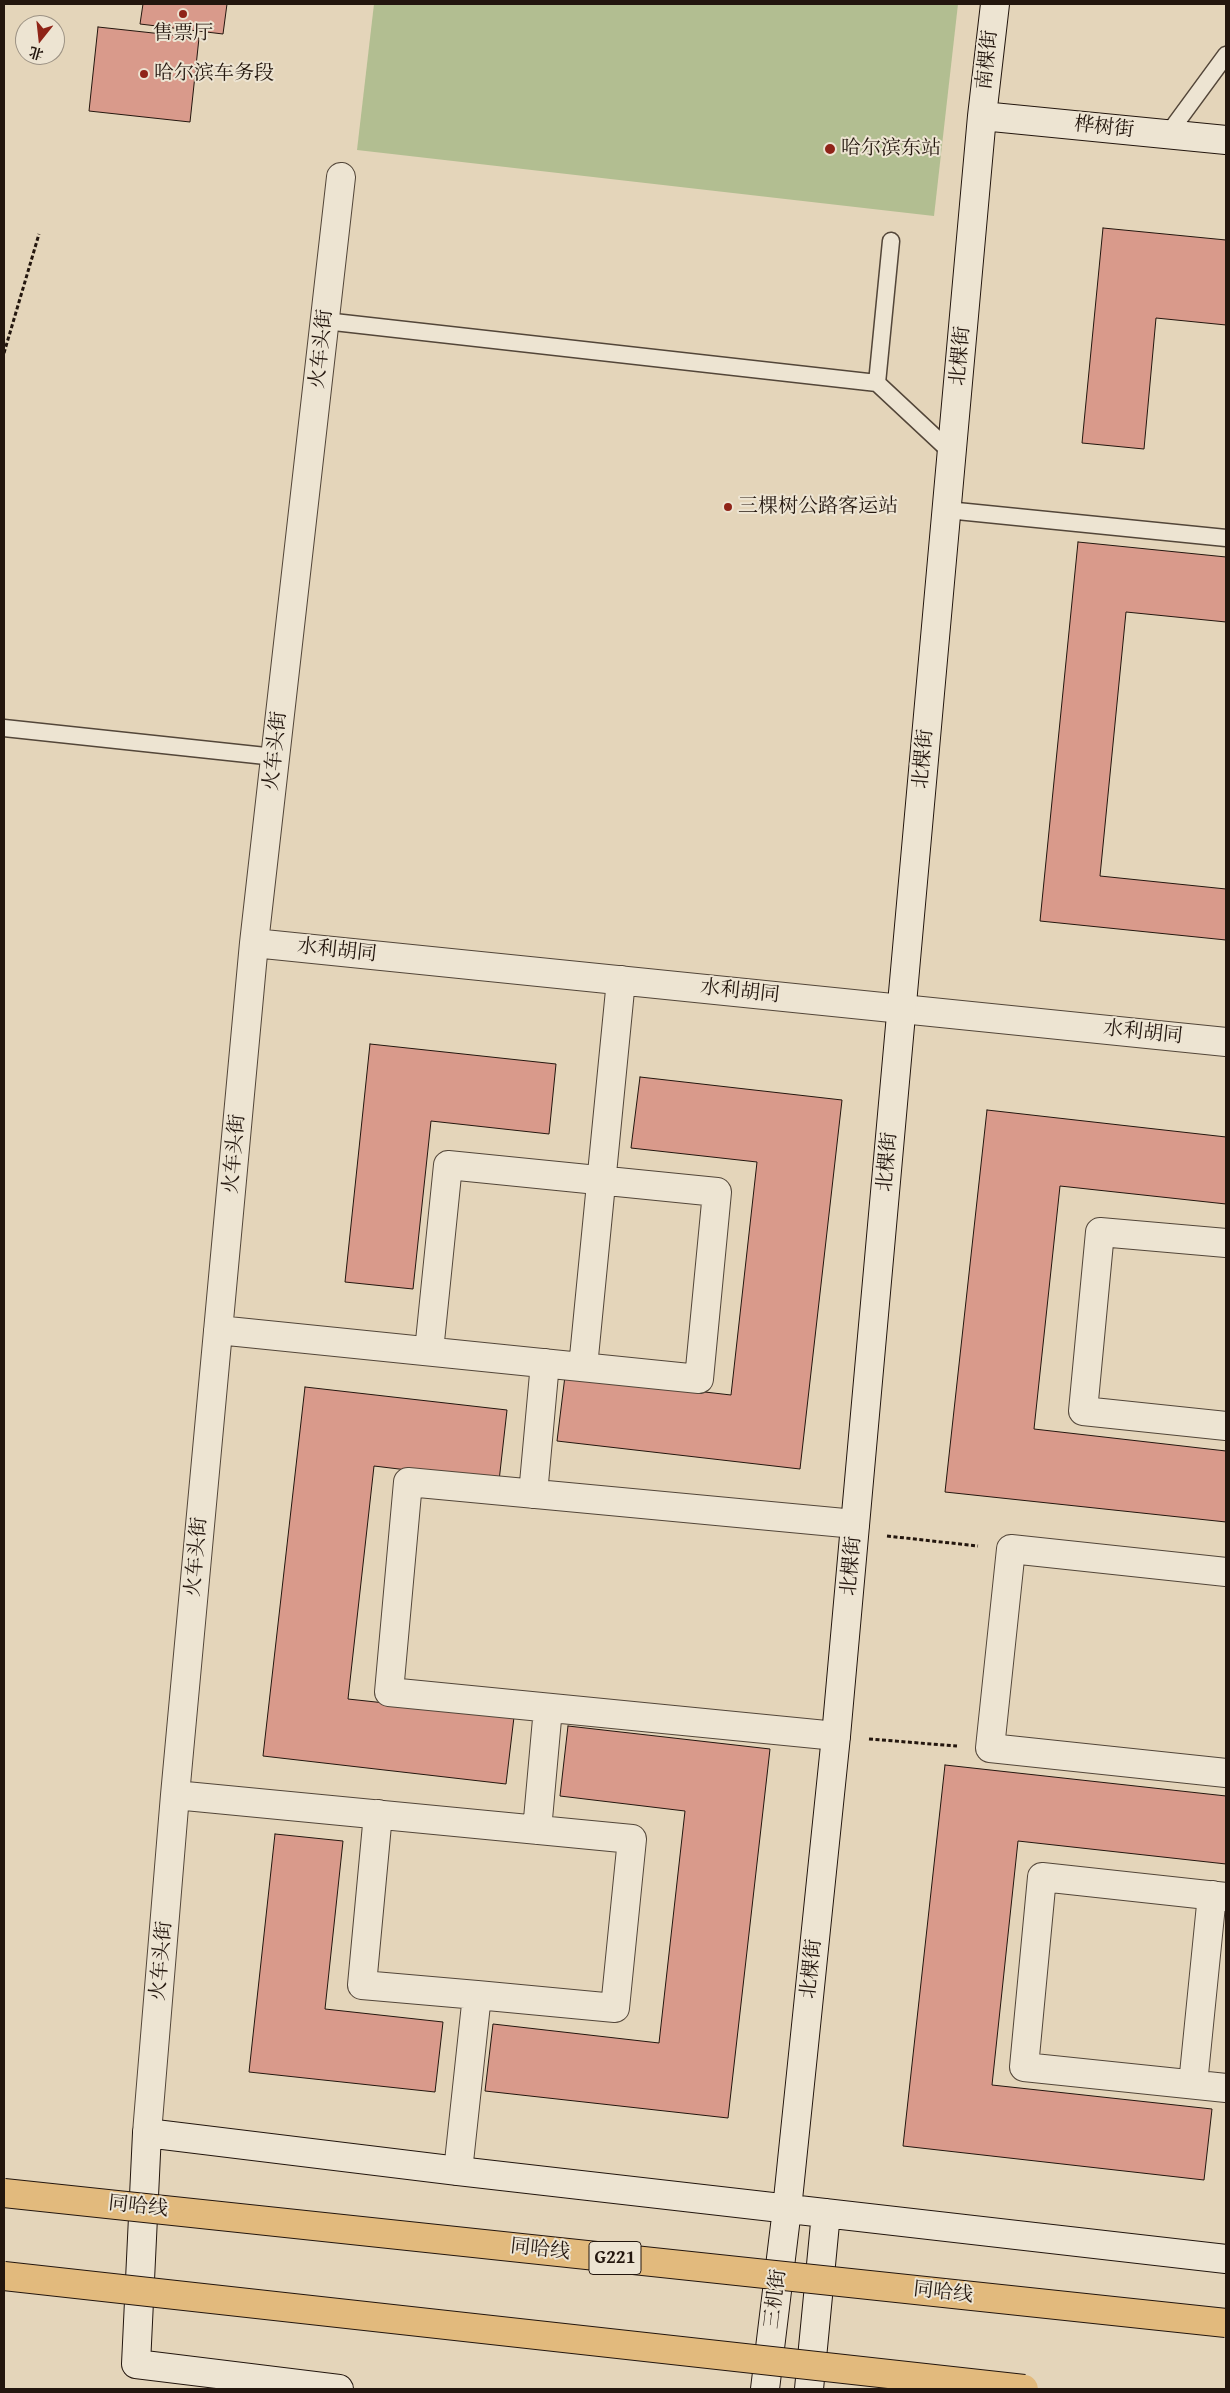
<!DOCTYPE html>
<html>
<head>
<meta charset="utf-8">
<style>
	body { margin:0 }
	#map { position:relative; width:1230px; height:2393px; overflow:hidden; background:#e4d5ba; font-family:"Gentium Book Plus","Noto Serif SC",serif }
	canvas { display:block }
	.frame { position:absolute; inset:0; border:5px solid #23160e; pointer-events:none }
	.north { position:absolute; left:15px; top:15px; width:50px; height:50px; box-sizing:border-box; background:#ede4d2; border:1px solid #9c9284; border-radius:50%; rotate:196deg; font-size:14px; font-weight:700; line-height:20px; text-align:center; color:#23160e }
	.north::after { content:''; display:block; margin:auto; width:18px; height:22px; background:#8f2418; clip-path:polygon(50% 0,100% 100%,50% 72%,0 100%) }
</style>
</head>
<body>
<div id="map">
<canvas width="1230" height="2393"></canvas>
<div class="frame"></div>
<div class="north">北</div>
</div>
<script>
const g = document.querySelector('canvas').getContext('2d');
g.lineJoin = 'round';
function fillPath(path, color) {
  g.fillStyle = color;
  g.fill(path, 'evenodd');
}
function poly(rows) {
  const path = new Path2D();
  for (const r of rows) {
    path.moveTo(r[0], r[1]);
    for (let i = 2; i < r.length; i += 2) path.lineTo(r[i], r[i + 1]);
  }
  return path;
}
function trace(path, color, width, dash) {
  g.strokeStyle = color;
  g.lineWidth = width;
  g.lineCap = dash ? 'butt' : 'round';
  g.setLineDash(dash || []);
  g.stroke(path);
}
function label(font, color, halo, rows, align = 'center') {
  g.font = font + ' "Gentium Book Plus","Noto Serif SC",serif';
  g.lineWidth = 4;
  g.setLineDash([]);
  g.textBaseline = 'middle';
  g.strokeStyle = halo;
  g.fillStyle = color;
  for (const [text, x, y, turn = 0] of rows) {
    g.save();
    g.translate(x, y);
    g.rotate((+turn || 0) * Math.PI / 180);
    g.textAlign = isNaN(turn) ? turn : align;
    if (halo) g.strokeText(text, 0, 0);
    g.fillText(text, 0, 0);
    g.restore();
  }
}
const green = poly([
	[374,4,958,4,934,216,357,150]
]);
const building = poly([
	[143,4,227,4,223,34,140,24,143,4],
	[98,27,199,38,190,122,89,111,98,27],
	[1103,228,1226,240,1226,325,1156,318,1144,449,1082,443,1103,228],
	[1078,542,1226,557,1226,622,1126,612,1100,876,1226,889,1226,940,1040,921,1078,542],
	[370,1044,556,1064,549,1134,431,1121,413,1289,345,1282,370,1044],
	[640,1077,842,1100,800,1469,557,1441,565,1376,731,1395,757,1162,631,1148,640,1077],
	[987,1110,1226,1137,1226,1204,1060,1186,1034,1429,1226,1451,1226,1522,945,1492,987,1110],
	[305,1387,507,1410,499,1481,374,1466,348,1699,514,1717,506,1784,263,1756,305,1387],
	[568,1726,770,1749,728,2118,485,2091,493,2024,659,2043,685,1811,560,1796,568,1726],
	[945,1765,1226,1796,1226,1864,1018,1841,992,2085,1212,2109,1204,2180,903,2146,945,1765],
	[275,1834,343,1841,325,2009,443,2022,435,2092,249,2072,275,1834]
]);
const path = poly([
	[4,353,39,234],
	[887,1536,978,1546],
	[869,1739,957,1746]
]);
const lane = poly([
	[1168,134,1226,55],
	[325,321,877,383,952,453],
	[877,383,891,241],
	[947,510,1226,538],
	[4,728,275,757]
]);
const street = poly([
	[254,943,1226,1042],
	[1226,1243,1100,1232,1083,1411,1226,1426],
	[218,1330,699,1379,717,1192,448,1165,429,1351],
	[583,1367,621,980],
	[533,1494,545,1363],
	[1226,1572,1011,1549,990,1748,1226,1773],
	[836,1736,389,1692,408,1482,855,1524],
	[175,1795,632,1839,615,2008,477,1995,458,2171],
	[378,1814,362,1985,477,1995],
	[537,1830,548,1708],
	[1226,1897,1042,1877,1024,2067,1226,2088],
	[1193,2084,1212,1895],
	[147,2133,175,1795,254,943,341,177]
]);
const secondary = poly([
	[982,116,1226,140],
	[339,2389,136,2364,147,2133,458,2171,1226,2259],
	[765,2389,787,2209,836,1736,982,116,995,4],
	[809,2389,826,2213]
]);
const highwayBridge = poly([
	[4,2193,1226,2323],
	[4,2276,1024,2389]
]);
const markers = [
	[183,14,5,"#8f2418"],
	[144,74,5,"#8f2418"],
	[830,149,6,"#8f2418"],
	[728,507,5,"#8f2418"]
];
const shields = [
	[615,2258,52]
];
const shieldNames = [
	["G221",615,2258]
];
const poiNames = [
	["售票厅",183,34,"center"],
	["哈尔滨车务段",154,74],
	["哈尔滨东站",841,149],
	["三棵树公路客运站",738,507]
];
const streetNames = [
	["南棵街",988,60,-84],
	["桦树街",1104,128,6],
	["火车头街",322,349,-84],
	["北棵街",961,356,-85],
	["火车头街",276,751,-84],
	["北棵街",924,759,-85],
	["水利胡同",337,951,6],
	["水利胡同",740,992,6],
	["水利胡同",1143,1033,6],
	["火车头街",235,1154,-85],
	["北棵街",888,1162,-85],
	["火车头街",197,1557,-85],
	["北棵街",852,1566,-85],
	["火车头街",162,1961,-85],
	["北棵街",812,1969,-84],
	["同哈线",138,2207,6],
	["同哈线",540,2250,6],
	["同哈线",943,2293,6],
	["三机街",776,2299,-83]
];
fillPath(green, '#b2be91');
fillPath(building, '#d99a8b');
trace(building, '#23160e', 1);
trace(lane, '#534639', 19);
trace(street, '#534639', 30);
trace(secondary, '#23160e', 30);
trace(path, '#23160e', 3, [4, 2.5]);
trace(lane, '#ede4d2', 16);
trace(street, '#ede4d2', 28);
trace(secondary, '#ede4d2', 28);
trace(highwayBridge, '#23160e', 30, []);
trace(highwayBridge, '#e2ba7d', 28);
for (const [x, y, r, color] of markers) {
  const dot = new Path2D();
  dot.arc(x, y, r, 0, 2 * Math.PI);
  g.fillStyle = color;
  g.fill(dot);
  trace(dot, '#ede4d2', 2);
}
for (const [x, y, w] of shields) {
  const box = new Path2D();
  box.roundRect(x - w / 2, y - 16.5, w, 33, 4);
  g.fillStyle = '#ede4d2';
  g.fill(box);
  trace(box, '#23160e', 1);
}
label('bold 19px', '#23160e', null, shieldNames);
label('20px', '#23160e', '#ede4d2', poiNames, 'left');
label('20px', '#23160e', '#ede4d2', streetNames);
</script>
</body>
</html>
